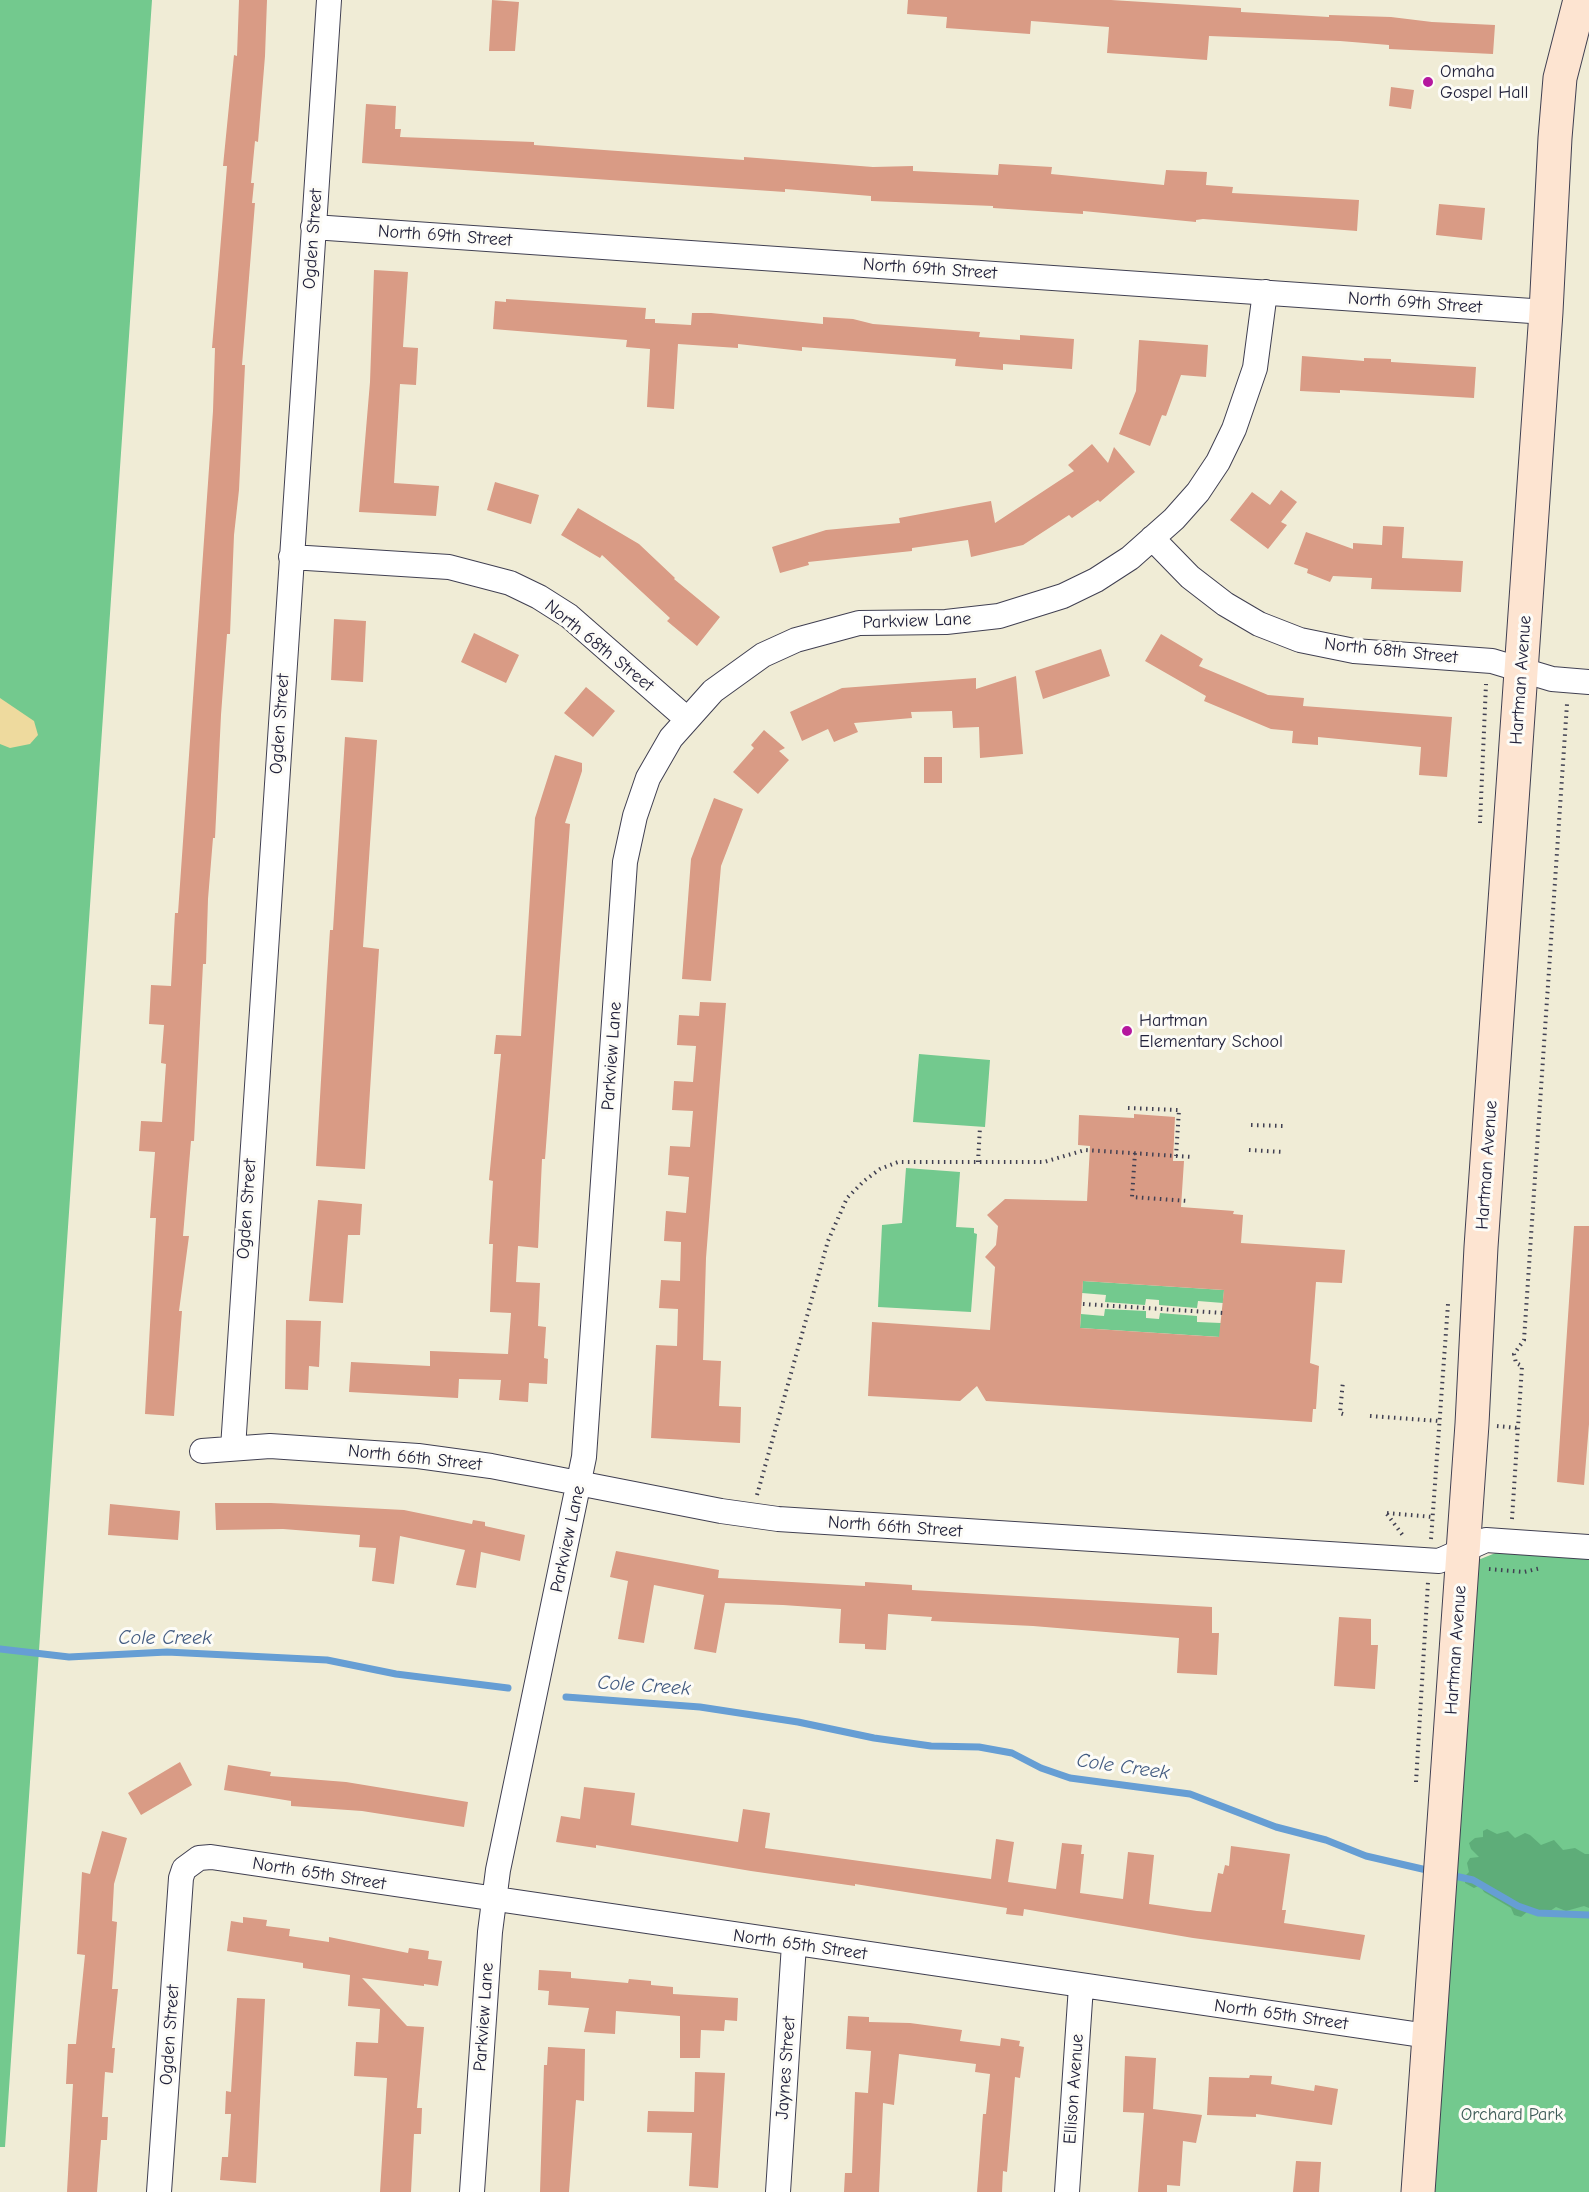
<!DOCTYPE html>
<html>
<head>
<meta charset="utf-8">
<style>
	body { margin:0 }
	canvas { display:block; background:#f0ecd6 }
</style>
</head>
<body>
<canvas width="1589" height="2192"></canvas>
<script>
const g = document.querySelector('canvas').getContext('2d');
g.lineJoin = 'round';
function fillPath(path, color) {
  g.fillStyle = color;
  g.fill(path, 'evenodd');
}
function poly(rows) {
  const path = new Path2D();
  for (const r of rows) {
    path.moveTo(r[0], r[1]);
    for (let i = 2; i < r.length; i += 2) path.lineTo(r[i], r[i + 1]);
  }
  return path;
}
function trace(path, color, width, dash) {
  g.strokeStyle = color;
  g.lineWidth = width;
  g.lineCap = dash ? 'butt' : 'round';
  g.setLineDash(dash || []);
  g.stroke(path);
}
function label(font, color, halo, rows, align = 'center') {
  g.font = font + ' "Comic Neue",sans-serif';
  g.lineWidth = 6;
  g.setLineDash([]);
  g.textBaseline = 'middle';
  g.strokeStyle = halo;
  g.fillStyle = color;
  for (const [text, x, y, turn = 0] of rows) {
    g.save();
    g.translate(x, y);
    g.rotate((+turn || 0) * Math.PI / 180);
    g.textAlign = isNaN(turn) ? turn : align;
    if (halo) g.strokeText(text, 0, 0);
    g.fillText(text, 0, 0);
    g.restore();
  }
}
const green = poly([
	[0,0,152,0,5,2147,0,2147],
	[919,1054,990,1060,985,1127,913,1122],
	[906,1168,960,1172,956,1227,974,1228,974,1233,977,1234,971,1312,878,1307,882,1225,902,1223],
	[1083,1281,1224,1290,1223,1303,1198,1301,1197,1308,1159,1305,1159,1300,1146,1299,1145,1305,1105,1302,1106,1295,1082,1293],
	[1105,1309,1146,1311,1146,1318,1159,1319,1160,1313,1197,1316,1197,1322,1221,1323,1220,1337,1080,1328,1081,1314,1104,1316],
	[1498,1552,1589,1558,1589,2192,1431,2192,1478,1560]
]);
const forest = poly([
	[1487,1829,1497,1834,1508,1831,1515,1838,1525,1833,1530,1835,1541,1845,1554,1840,1563,1850,1575,1848,1585,1854,1589,1854,1589,1908,1584,1906,1566,1911,1556,1907,1544,1915,1527,1912,1521,1917,1514,1915,1511,1908,1484,1892,1480,1885,1474,1888,1465,1883,1466,1875,1469,1872,1467,1863,1470,1858,1479,1857,1471,1849,1469,1843,1475,1838,1483,1837,1483,1831]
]);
const sand = poly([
	[0,698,34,721,38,735,30,744,10,748,0,744]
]);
const stream = poly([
	[0,1649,69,1657,167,1652,327,1660,396,1674,508,1688],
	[566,1697,700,1707,798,1722,874,1738,931,1746,979,1747,1012,1753,1041,1768,1070,1778,1190,1794,1276,1827,1326,1840,1366,1856,1431,1871],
	[1450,1875,1473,1880,1518,1906,1538,1913,1589,1915]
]);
const building = poly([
	[239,0,267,0,265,56,258,142,255,141,251,183,254,183,252,203,255,203,242,365,245,365,239,490,234,535,230,634,227,634,221,715,215,838,213,838,208,899,206,964,203,964,194,1141,191,1141,183,1236,189,1236,179,1311,182,1311,174,1416,145,1414,156,1218,150,1218,155,1152,139,1151,141,1121,162,1122,166,1064,161,1063,164,1025,149,1024,151,985,171,986,175,913,178,913,213,411,215,348,212,348,227,166,223,166,234,55,237,56],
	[492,0,519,2,515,51,489,51],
	[908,0,1111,0,1241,8,1241,12,1329,17,1329,15,1391,17,1432,22,1495,25,1493,54,1389,49,1389,45,1340,41,1209,36,1207,60,1107,53,1109,27,1031,21,1030,34,946,28,947,17,907,14],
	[1391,87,1414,90,1411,109,1389,106],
	[366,104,396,106,395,129,401,129,400,137,534,142,534,145,744,160,744,157,873,167,913,166,913,171,998,175,999,164,1052,167,1051,174,1164,185,1166,170,1207,172,1206,185,1233,187,1232,193,1359,200,1357,231,1203,219,1196,220,1196,222,1083,211,1083,214,993,208,993,206,871,201,871,196,785,189,785,192,362,163],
	[1439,204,1485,208,1482,240,1436,235],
	[374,270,408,272,403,347,418,348,416,385,400,384,394,483,439,486,436,516,359,512,370,382],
	[506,299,646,308,645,319,655,319,655,323,691,325,692,313,711,313,823,324,823,317,853,319,873,324,980,332,979,337,1020,340,1020,335,1074,339,1072,369,1003,364,1003,370,955,366,956,359,802,347,802,351,738,344,738,348,678,344,674,409,647,407,650,349,626,347,627,340,493,329,495,301,506,302],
	[1139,340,1208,345,1206,377,1181,375,1166,416,1162,415,1150,446,1119,434,1136,391],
	[1302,356,1364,361,1364,358,1391,359,1391,362,1476,367,1474,398,1340,390,1340,393,1300,391],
	[1092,444,1108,463,1114,447,1135,472,1100,502,1098,500,1072,518,1069,515,1023,545,971,557,968,540,912,548,912,551,808,562,809,565,780,573,772,547,826,530,900,523,899,518,991,501,995,523,1074,471,1068,465],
	[495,482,539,495,531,524,487,510],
	[1281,490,1297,502,1281,522,1287,525,1268,549,1230,520,1252,492,1270,505],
	[578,508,639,544,675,578,674,579,720,617,697,646,667,621,670,618,602,555,600,558,561,535],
	[1383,526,1404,527,1402,558,1463,561,1461,592,1371,589,1372,578,1333,576,1330,582,1307,573,1308,569,1294,564,1306,532,1353,549,1353,543,1382,545],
	[334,619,366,621,363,682,331,680],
	[474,633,519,655,506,683,461,662],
	[1161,634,1203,659,1199,666,1268,695,1304,698,1303,706,1452,717,1447,777,1419,775,1421,747,1318,737,1318,745,1292,743,1293,731,1271,729,1204,701,1206,696,1145,661],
	[1101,649,1110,676,1043,699,1035,671],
	[1016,676,1023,754,980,758,979,727,953,728,952,711,911,712,912,718,854,723,858,732,834,742,828,729,802,741,790,712,842,688,976,678,976,689],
	[586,687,615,711,593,737,564,713],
	[764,730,785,748,779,751,789,760,758,794,733,772,754,748,751,745],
	[345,737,377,740,363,947,379,949,365,1169,316,1166,327,977,330,930,333,930],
	[555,755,582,763,582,771,565,823,570,824,545,1159,542,1159,538,1248,518,1246,516,1282,540,1283,538,1326,546,1327,544,1358,548,1359,547,1384,529,1383,528,1402,499,1400,501,1380,459,1379,458,1398,349,1392,351,1362,430,1366,430,1351,508,1354,511,1313,490,1312,493,1244,489,1244,493,1181,489,1180,501,1054,494,1054,496,1035,521,1036,535,818],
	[924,757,942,757,942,783,924,783],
	[714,798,743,809,721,866,711,981,682,979,691,859],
	[700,1002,726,1003,706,1258,703,1360,721,1361,719,1406,741,1407,740,1443,651,1438,656,1345,677,1346,678,1309,659,1308,661,1280,680,1281,681,1242,664,1241,666,1211,686,1213,689,1177,668,1175,670,1146,690,1147,693,1111,672,1110,674,1081,693,1082,696,1046,677,1045,679,1015,699,1016],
	[1134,1114,1175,1117,1173,1161,1184,1161,1181,1207,1234,1211,1233,1214,1243,1215,1241,1243,1345,1250,1342,1283,1316,1282,1310,1363,1319,1366,1316,1409,1313,1409,1312,1422,986,1401,977,1386,960,1401,868,1396,872,1322,990,1330,995,1267,985,1257,996,1245,998,1226,987,1215,1005,1199,1087,1201,1090,1146,1078,1145,1079,1115,1134,1118],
	[1083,1281,1224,1290,1219,1337,1080,1328],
	[318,1200,362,1204,360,1235,348,1235,343,1303,309,1301],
	[1574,1226,1589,1226,1589,1424,1584,1485,1557,1482],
	[286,1320,321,1321,319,1367,309,1366,308,1390,285,1389],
	[215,1503,271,1503,404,1510,472,1524,473,1520,485,1522,485,1526,525,1535,520,1561,481,1552,476,1588,456,1585,465,1550,400,1536,394,1584,372,1581,376,1548,359,1547,360,1535,283,1529,216,1530],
	[110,1504,180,1511,178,1540,108,1535],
	[616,1551,719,1570,718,1578,865,1586,865,1582,912,1585,912,1590,1212,1607,1212,1633,1219,1633,1217,1675,1177,1673,1179,1638,1033,1626,931,1621,932,1617,888,1614,886,1650,865,1649,865,1644,839,1643,841,1609,783,1605,725,1603,716,1653,694,1649,704,1595,654,1585,644,1643,618,1639,628,1581,610,1577],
	[1339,1617,1371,1619,1371,1645,1378,1645,1375,1689,1334,1686],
	[180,1762,192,1785,141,1815,128,1793],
	[228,1765,271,1772,270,1776,346,1782,468,1802,464,1827,362,1811,291,1806,291,1801,224,1790],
	[584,1787,635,1793,631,1825,738,1842,743,1809,770,1813,765,1848,991,1879,996,1839,1014,1842,1008,1882,1056,1889,1062,1843,1082,1845,1081,1854,1084,1854,1080,1893,1123,1899,1128,1852,1154,1855,1149,1904,1197,1911,1211,1912,1218,1873,1223,1874,1225,1865,1229,1866,1231,1846,1290,1854,1282,1910,1286,1910,1284,1923,1365,1935,1360,1960,1193,1938,1024,1909,1023,1916,1006,1914,1007,1908,855,1884,855,1886,751,1871,596,1845,596,1848,556,1842,561,1816,580,1819],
	[102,1831,127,1838,114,1884,112,1921,117,1922,112,1989,118,1989,112,2048,115,2048,113,2073,105,2072,102,2117,108,2117,107,2140,101,2140,97,2192,67,2192,73,2084,66,2084,68,2044,76,2044,85,1955,77,1954,82,1872,90,1874],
	[243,1917,267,1920,266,1926,290,1929,289,1936,329,1942,329,1937,408,1953,409,1948,429,1951,428,1959,442,1961,438,1986,424,1984,424,1986,362,1978,407,2026,424,2027,417,2108,422,2108,421,2134,414,2134,411,2192,380,2192,387,2078,354,2076,356,2042,378,2043,380,2009,348,2006,350,1975,303,1968,303,1963,227,1951,231,1921,243,1923],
	[539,1970,571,1972,571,1978,628,1983,629,1979,651,1981,651,1985,673,1987,673,1994,738,1998,737,2021,725,2020,724,2031,701,2030,700,2058,680,2058,680,2016,616,2011,615,2034,584,2032,589,2008,548,2005,549,1991,538,1990],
	[237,1998,265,1999,256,2183,220,2180,222,2157,228,2157,231,2114,225,2114,226,2091,231,2092],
	[848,2016,869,2017,869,2022,910,2023,962,2030,960,2041,1000,2046,1001,2038,1020,2041,1019,2046,1024,2047,1020,2078,1015,2077,1007,2172,1003,2171,1002,2192,977,2192,983,2114,986,2114,990,2074,975,2072,976,2064,899,2054,894,2105,883,2103,879,2192,844,2192,845,2173,852,2173,855,2092,868,2093,871,2051,846,2049],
	[548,2047,585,2049,584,2101,576,2100,569,2192,540,2192,544,2065,547,2065],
	[1125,2056,1156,2058,1153,2109,1202,2115,1196,2143,1183,2141,1180,2186,1167,2185,1167,2192,1138,2192,1144,2113,1123,2112],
	[695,2072,725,2073,718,2188,689,2186,692,2133,647,2132,648,2111,694,2112],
	[1250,2075,1272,2076,1271,2084,1314,2091,1315,2085,1338,2089,1332,2125,1256,2114,1256,2117,1207,2115,1209,2077,1249,2078],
	[1296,2161,1321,2162,1319,2192,1293,2192]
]);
const path = poly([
	[1480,823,1486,684],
	[1128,1108,1179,1110,1176,1156],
	[1251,1125,1284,1126],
	[1249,1150,1283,1152],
	[1135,1153,1132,1197,1188,1201],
	[978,1162,980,1127],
	[1083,1304,1223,1313],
	[1343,1414,1340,1413,1343,1381],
	[1370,1416,1439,1421],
	[1497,1426,1518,1428],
	[757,1495,828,1241,847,1198,864,1181,880,1169,898,1162,1044,1162,1085,1150,1192,1157],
	[1387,1513,1433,1517],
	[1387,1514,1404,1537],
	[1512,1519,1522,1366,1516,1363,1514,1354,1524,1340,1567,704],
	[1431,1539,1448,1304],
	[1489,1569,1524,1572,1541,1568],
	[1416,1782,1428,1582]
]);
const street = poly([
	[313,227,1546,312],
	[1152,538,1190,577,1225,604,1259,624,1300,640,1354,651,1492,661,1552,679,1589,682],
	[291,557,449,567,510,583,539,597,569,616,687,719],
	[233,1448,329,0],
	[202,1451,270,1446,418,1456,491,1466,721,1511,778,1519,1439,1561,1486,1540,1589,1547],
	[159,2192,181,1878,184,1869,199,1858,211,1857,1428,2036],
	[472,2192,490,1932,498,1870,584,1457,625,862,635,816,648,778,671,738,713,691,763,655,796,640,859,623,946,622,999,616,1063,596,1096,580,1130,558,1174,519,1198,492,1218,462,1234,429,1255,368,1265,292],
	[778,2192,794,1944],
	[1067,2192,1081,1986]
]);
const secondary = poly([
	[1418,2192,1472,1424,1481,1247,1546,312,1555,138,1560,78,1580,0]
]);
const markers = [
	[1428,82,6,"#b5179e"],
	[1127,1031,6,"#b5179e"]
];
const poiNames = [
	["Omaha",1440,72],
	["Gospel Hall",1440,93],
	["Hartman",1139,1021],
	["Elementary School",1139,1042]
];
const streetNames = [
	["North 69th Street",445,236,4],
	["Ogden Street",313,239,-86],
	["North 69th Street",930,269,4],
	["North 69th Street",1415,303,4],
	["Parkview Lane",917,621,-2],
	["North 68th Street",599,646,39],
	["North 68th Street",1391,651,6],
	["Hartman Avenue",1521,680,-86],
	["Ogden Street",280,724,-86],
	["Parkview Lane",612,1056,-86],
	["Hartman Avenue",1487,1165,-86],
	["Ogden Street",247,1209,-86],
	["North 66th Street",415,1458,6],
	["North 66th Street",895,1527,4],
	["Parkview Lane",568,1539,-78],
	["Hartman Avenue",1456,1650,-86],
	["North 65th Street",319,1874,9],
	["North 65th Street",800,1945,8],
	["North 65th Street",1281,2015,8],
	["Parkview Lane",484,2017,-86],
	["Ogden Street",170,2035,-86],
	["Jaynes Street",786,2068,-86],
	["Ellison Avenue",1074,2089,-86]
];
const parkNames = [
	["Orchard Park",1512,2115]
];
const waterNames = [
	["Cole Creek",165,1638],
	["Cole Creek",644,1686,4],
	["Cole Creek",1123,1767,8]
];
fillPath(green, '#73c98e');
fillPath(forest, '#5ead79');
fillPath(sand, '#eeda9e');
trace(stream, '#669ed4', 7);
fillPath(building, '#d99b85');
trace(street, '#414052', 26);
trace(secondary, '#414052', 35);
trace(path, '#414052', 4, [1.5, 4.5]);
trace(street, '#fff', 24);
trace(secondary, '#fde4d1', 33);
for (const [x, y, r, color] of markers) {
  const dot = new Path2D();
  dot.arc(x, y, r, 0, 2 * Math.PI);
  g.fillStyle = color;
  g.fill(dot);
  trace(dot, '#fdfcf7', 2);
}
label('18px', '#22223b', '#fdfcf7', poiNames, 'left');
label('18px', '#22223b', '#fdfcf7', streetNames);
label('18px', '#3e5c58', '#fdfcf7', parkNames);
label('italic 20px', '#415a80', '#fdfcf7', waterNames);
</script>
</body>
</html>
